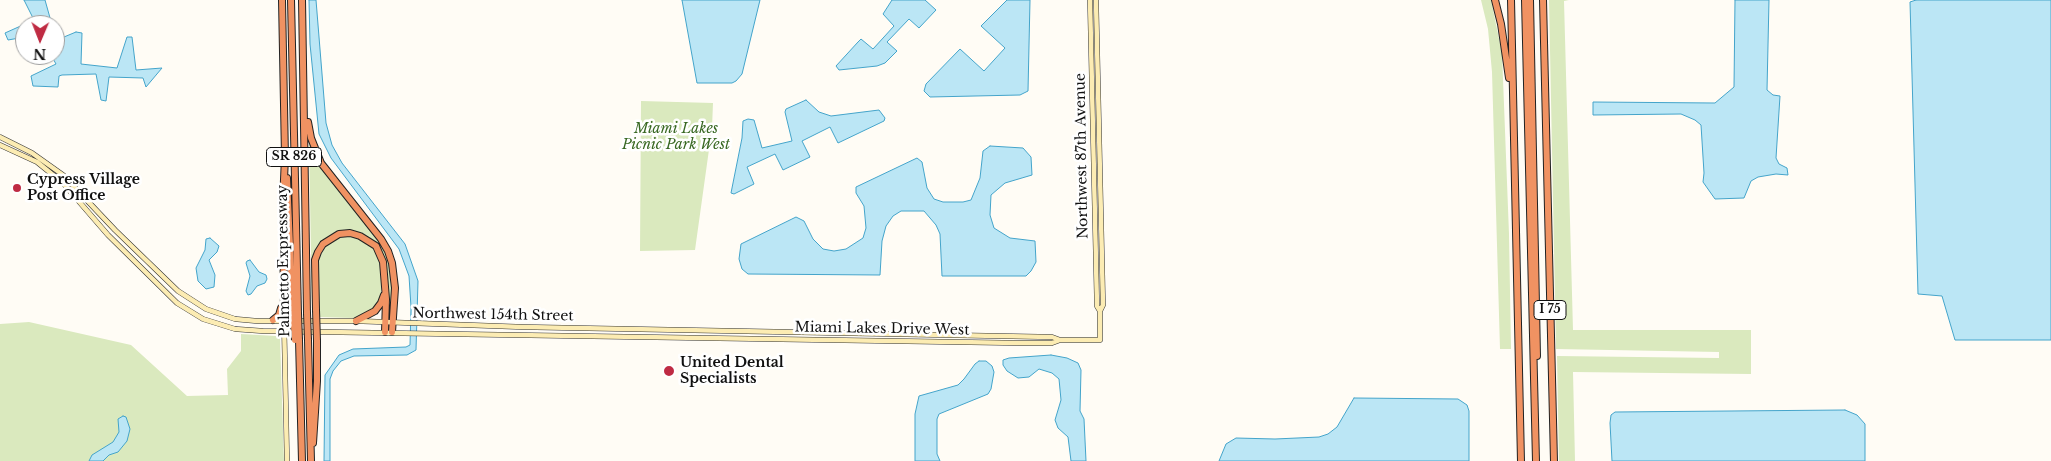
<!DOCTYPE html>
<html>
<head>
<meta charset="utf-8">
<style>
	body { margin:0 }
	#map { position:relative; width:2051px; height:461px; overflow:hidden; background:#fffcf5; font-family:"Libre Baskerville",serif }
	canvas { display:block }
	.north { position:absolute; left:15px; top:15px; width:50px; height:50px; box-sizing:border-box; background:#fff; border:1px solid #a0a0a0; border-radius:50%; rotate:181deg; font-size:14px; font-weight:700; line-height:20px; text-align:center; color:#111 }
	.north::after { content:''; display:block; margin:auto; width:18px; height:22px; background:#bf2b43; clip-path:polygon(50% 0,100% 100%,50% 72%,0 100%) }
</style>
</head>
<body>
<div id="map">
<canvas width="2051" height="461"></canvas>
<div class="north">N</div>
</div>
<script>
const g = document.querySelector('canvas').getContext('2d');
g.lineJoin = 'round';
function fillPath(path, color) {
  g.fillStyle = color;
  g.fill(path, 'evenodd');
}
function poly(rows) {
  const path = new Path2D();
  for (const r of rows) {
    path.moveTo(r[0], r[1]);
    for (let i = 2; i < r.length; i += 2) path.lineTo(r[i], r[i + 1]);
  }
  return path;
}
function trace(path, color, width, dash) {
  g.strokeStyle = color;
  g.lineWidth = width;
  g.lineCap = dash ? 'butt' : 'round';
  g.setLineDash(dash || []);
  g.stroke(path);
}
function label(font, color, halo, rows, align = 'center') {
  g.font = font + ' "Libre Baskerville",serif';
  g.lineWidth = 5;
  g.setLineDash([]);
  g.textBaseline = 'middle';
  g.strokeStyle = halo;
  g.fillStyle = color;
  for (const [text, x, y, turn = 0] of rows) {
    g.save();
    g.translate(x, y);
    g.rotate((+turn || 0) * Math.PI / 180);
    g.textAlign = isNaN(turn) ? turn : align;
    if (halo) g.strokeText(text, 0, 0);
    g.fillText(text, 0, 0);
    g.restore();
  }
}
const green = poly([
	[1481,0,1491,0,1502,53,1509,234,1511,349,1500,349,1492,72,1488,29],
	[1549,0,1569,0,1564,1,1573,330,1751,330,1751,374,1573,372,1575,461,1559,461,1557,356,1719,358,1719,352,1556,349],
	[641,101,713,103,712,128,695,250,640,251],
	[309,142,325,173,379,240,384,250,389,261,392,287,390,317,388,315,387,270,378,247,343,232,318,250,314,311,312,311],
	[346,236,362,239,376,250,382,268,381,295,376,307,364,316,354,318,319,317,318,260,327,244,335,239],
	[29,322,131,345,187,396,228,395,227,369,241,351,241,334,276,336,280,338,284,461,0,461,0,324]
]);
const water = poly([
	[24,0,45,0,52,25,25,25,25,37,8,40,5,33,34,20,24,0],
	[309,0,316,0,326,123,332,145,342,163,405,244,418,281,416,350,407,355,354,356,341,361,333,371,330,379,330,461,324,461,325,375,339,355,353,349,406,347,410,345,411,307,409,276,399,249,331,158,319,134,310,44,309,0],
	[682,0,760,0,742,74,736,81,732,83,697,83,682,0],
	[892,0,925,0,936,10,919,28,909,19,887,42,897,51,885,63,877,66,839,70,836,66,858,42,861,39,873,49,894,26,883,14,892,0],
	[1007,0,1030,0,1028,91,1020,95,930,97,924,91,926,84,960,49,984,71,1005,48,981,26,1007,0],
	[1735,0,1769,0,1767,90,1773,95,1780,96,1776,158,1779,164,1787,168,1788,175,1776,174,1758,177,1751,181,1744,198,1715,199,1703,182,1704,173,1701,125,1695,120,1681,114,1593,115,1593,102,1715,103,1734,87,1735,0],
	[1916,0,2051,0,2051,340,1955,340,1942,296,1918,294,1910,2,1916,0],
	[76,32,82,33,81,64,117,68,127,37,132,37,136,70,162,68,146,87,143,78,109,77,106,101,101,100,96,74,62,75,59,76,58,87,33,86,31,76,56,64,51,55,55,55,55,35,58,37,64,37,76,32],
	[806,100,819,112,831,116,879,110,885,118,884,121,838,143,830,127,802,141,810,157,783,170,775,154,747,167,754,184,734,194,731,193,742,138,743,121,748,119,754,120,762,148,792,141,785,112,786,109,806,100],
	[990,146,1023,148,1031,157,1032,175,1005,183,991,195,990,215,994,228,1010,238,1035,241,1036,262,1031,271,1026,276,942,276,940,234,936,225,924,211,901,211,893,216,886,226,882,241,880,275,748,274,742,269,739,259,741,244,796,217,804,221,813,239,823,249,834,251,846,249,863,238,866,228,864,206,856,193,856,187,917,158,922,162,927,188,934,199,943,202,963,202,971,200,980,178,983,151,990,146],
	[210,238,219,246,217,252,209,260,215,275,214,287,206,289,198,281,196,268,205,250,206,239,210,238],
	[250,260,259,272,266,275,267,279,265,283,257,286,251,294,248,295,246,291,250,276,246,263,247,261,250,260],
	[1051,355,1067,358,1078,363,1081,370,1080,411,1084,419,1086,461,1071,461,1068,437,1058,428,1055,420,1061,400,1059,379,1052,373,1039,369,1029,377,1018,378,1007,371,1003,365,1003,360,1009,358,1051,355],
	[979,361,986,361,992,366,994,372,991,389,988,394,939,414,937,419,937,454,940,461,915,461,915,414,919,396,958,385,964,379,975,364,979,361],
	[1354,398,1458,399,1467,405,1469,411,1469,461,1219,461,1226,444,1236,438,1275,439,1319,437,1328,434,1337,427,1354,398],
	[1845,410,1857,415,1865,424,1865,461,1612,461,1610,423,1611,415,1615,412,1845,410],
	[123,416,126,417,130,429,127,441,118,452,109,455,103,461,89,461,92,455,113,442,119,432,118,419,123,416]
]);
const secondary = poly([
	[1090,0,1097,306,1100,311],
	[0,137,32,153,63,175,115,230,178,291,206,309,235,319,257,321,356,321,523,327,1052,337,1060,340,1100,340,1100,311,1103,305,1096,0],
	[0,145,37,162,63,183,108,235,177,303,203,319,235,329,263,331,1018,343,1052,343,1060,340],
	[284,320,287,461]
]);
const motorway = poly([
	[282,0,285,157,283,202,284,320],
	[291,0,298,313],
	[302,0,307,313],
	[1495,0,1501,24,1509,78],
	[1511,0,1521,461],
	[1525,0,1536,461],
	[1530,0,1537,356],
	[1543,0,1554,461],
	[308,122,311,138,321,163,381,239,388,251,392,263,395,288,392,332],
	[287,178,293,313],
	[316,310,315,260,318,252,323,244,339,234,350,233,360,236,376,246,383,262,386,299,385,332],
	[273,320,279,315,281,308],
	[356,321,375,311,381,303,384,295],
	[299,340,302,461],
	[308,340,311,461],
	[313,443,317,381,317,341]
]);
const motorwayBridge = poly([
	[316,310,317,341],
	[293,313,295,340],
	[298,313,299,340],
	[307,313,308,340]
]);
const markers = [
	[17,188,5,"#bf2b43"],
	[669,371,6,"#bf2b43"]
];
const shields = [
	[294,157,55],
	[1550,310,32]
];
const shieldNames = [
	["SR 826",294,157],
	["I 75",1550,310]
];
const parkNames = [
	["Miami Lakes",676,129],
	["Picnic Park West",676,145]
];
const streetNames = [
	["Northwest 87th Avenue",1082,156,-91],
	["Palmetto Expressway",284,261,-91],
	["Northwest 154th Street",493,315,1],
	["Miami Lakes Drive West",882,329,1]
];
const poiNames = [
	["Cypress Village",27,180],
	["Post Office",27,196],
	["United Dental",680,363],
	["Specialists",680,379]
];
fillPath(green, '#dae9be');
fillPath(water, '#bbe6f5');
trace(water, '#44a4ca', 1);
trace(secondary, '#333', 5.5);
trace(motorway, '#222', 8);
trace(secondary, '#fcecb3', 4.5);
trace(motorway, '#f09262', 6);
trace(motorwayBridge, '#222', 8, []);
trace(motorwayBridge, '#f09262', 6);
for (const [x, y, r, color] of markers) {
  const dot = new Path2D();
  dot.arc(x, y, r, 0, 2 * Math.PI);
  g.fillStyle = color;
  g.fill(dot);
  trace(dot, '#fff', 2);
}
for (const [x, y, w] of shields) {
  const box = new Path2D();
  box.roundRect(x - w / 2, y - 9.5, w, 19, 4);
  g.fillStyle = '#fff';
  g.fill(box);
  trace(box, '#111', 1);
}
label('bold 12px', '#111', null, shieldNames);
label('italic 14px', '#386822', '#fff', parkNames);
label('14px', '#111', '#fff', streetNames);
label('bold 14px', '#111', '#fff', poiNames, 'left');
</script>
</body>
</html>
